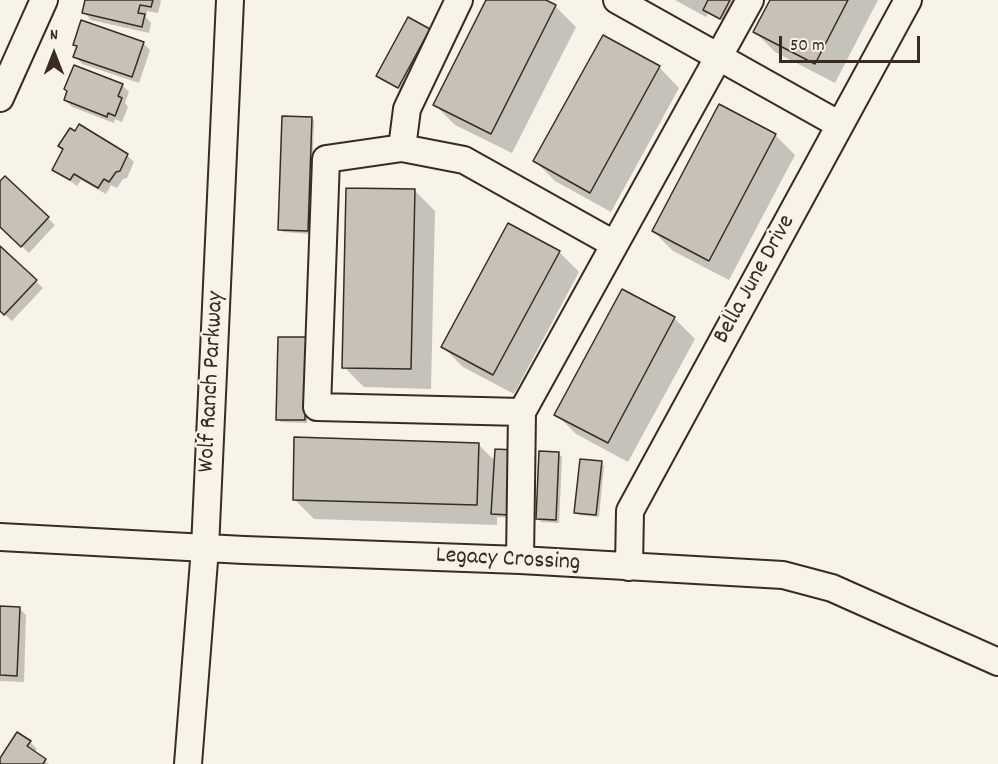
<!DOCTYPE html>
<html>
<head>
<meta charset="utf-8">
<style>
	body { margin:0 }
	#map { position:relative; width:998px; height:764px; overflow:hidden; background:#f7f3e8; font-family:Dekko,sans-serif }
	canvas { display:block }
	.north { position:absolute; left:24px; top:24px; width:60px; height:60px; -webkit-text-stroke:4px #f7f3e8; paint-order:stroke; rotate:0deg; font-size:16px; font-weight:700; line-height:24px; text-align:center; color:#3b2a1e }
	.north::after { content:''; display:block; margin:auto; width:21px; height:27px; background:#3b2a1e; clip-path:polygon(50% 0,100% 100%,50% 72%,0 100%) }
	.scale { position:absolute; left:779px; top:36px; width:141px; height:27px; box-sizing:border-box; border:3px solid #3b2a1e; border-top:0; padding-left:8px; font-size:18px; line-height:21px; white-space:nowrap; color:#3b2a1e; -webkit-text-stroke:4px #f7f3e8; paint-order:stroke }
</style>
</head>
<body>
<div id="map">
<canvas width="998" height="764"></canvas>
<div class="north">N</div>
<div class="scale">50 m</div>
</div>
<script>
const g = document.querySelector('canvas').getContext('2d');
g.lineJoin = 'round';
function fillPath(path, color) {
  g.fillStyle = color;
  g.fill(path, 'evenodd');
}
function poly(rows) {
  const path = new Path2D();
  for (const r of rows) {
    path.moveTo(r[0], r[1]);
    for (let i = 2; i < r.length; i += 2) path.lineTo(r[i], r[i + 1]);
  }
  return path;
}
function trace(path, color, width, dash) {
  g.strokeStyle = color;
  g.lineWidth = width;
  g.lineCap = dash ? 'butt' : 'round';
  g.setLineDash(dash || []);
  g.stroke(path);
}
function label(font, color, halo, rows, align = 'center') {
  g.font = font + ' Dekko,sans-serif';
  g.lineWidth = 5;
  g.setLineDash([]);
  g.textBaseline = 'middle';
  g.strokeStyle = halo;
  g.fillStyle = color;
  for (const [text, x, y, turn = 0] of rows) {
    g.save();
    g.translate(x, y);
    g.rotate((+turn || 0) * Math.PI / 180);
    g.textAlign = isNaN(turn) ? turn : align;
    if (halo) g.strokeText(text, 0, 0);
    g.fillText(text, 0, 0);
    g.restore();
  }
}
const shadow = poly([
	[87,0,160,0,161,1,158,13,147,11,146,17,151,23,149,33,91,20,84,12],
	[488,0,542,0,556,7,576,27,512,153,455,125,435,105],
	[675,0,735,0,723,21,708,13,706,17],
	[772,0,878,0,835,83,775,52,755,32],
	[429,30,432,33,401,90,378,76],
	[604,37,659,67,679,88,611,212,555,181,535,161],
	[143,43,150,50,139,83,82,64,75,56,78,48,74,44],
	[122,85,129,92,125,103,128,107,122,122,115,119,114,123,72,107,65,100],
	[311,118,314,121,310,234,283,232,280,229],
	[76,133,127,155,134,162,127,178,123,179,117,188,111,185,106,194,81,180,77,186,54,169,64,150,60,146],
	[775,135,795,155,729,280,673,251,653,231],
	[6,178,55,225,29,253,0,226,0,183],
	[415,191,435,211,431,389,364,387,344,367],
	[0,248,43,288,12,321,0,310],
	[559,252,579,272,514,394,463,367,443,347],
	[622,291,675,319,695,339,628,462,576,434,556,414],
	[305,339,308,342,307,423,281,422,278,419],
	[479,445,496,462,513,518,497,517,497,525,314,519,294,499],
	[559,454,562,457,559,523,541,522,538,518],
	[601,463,604,466,599,517,579,515,576,512],
	[0,608,19,608,26,615,24,682,0,681],
	[30,742,37,749,34,753,49,764,0,764,0,761]
]);
const building = poly([
	[85,0,153,0,151,7,140,5,138,13,145,14,142,27,82,13,85,0],
	[486,0,546,0,556,5,491,134,433,105,486,0],
	[708,0,730,0,720,19,703,10,708,0],
	[770,0,848,0,815,64,753,32,770,0],
	[408,17,430,29,398,88,376,76,408,17],
	[81,20,144,42,132,77,73,57,77,46,73,45,81,20],
	[603,35,660,66,590,193,533,161,603,35],
	[74,65,123,84,118,96,122,98,115,116,108,113,107,117,64,100,67,91,64,89,74,65],
	[719,104,776,134,709,261,652,231,719,104],
	[282,116,312,117,308,231,278,230,282,116],
	[79,124,128,154,120,171,116,172,109,182,104,179,98,188,74,174,70,180,52,170,63,149,58,146,70,128,75,131,79,124],
	[5,176,49,217,21,247,0,227,0,181,5,176],
	[346,188,415,189,411,369,342,368,346,188],
	[508,223,560,251,493,375,441,347,508,223],
	[0,246,37,280,4,315,0,311,0,246],
	[622,289,675,317,608,443,554,415,622,289],
	[278,337,306,337,305,420,276,420,278,337],
	[294,437,479,443,477,505,293,500,294,437],
	[495,449,515,450,511,515,491,514,495,449],
	[539,451,559,452,556,520,536,519,539,451],
	[580,459,602,461,596,515,574,513,580,459],
	[0,606,20,607,17,676,0,675,0,606],
	[17,732,31,741,27,746,46,759,43,764,0,764,0,758,17,732]
]);
const minor = poly([
	[459,0,407,109,402,148,326,159,317,407,522,412,750,0],
	[617,0,840,125],
	[0,98,44,0],
	[402,148,464,160,614,244],
	[0,537,244,550,520,560,783,575,832,588,998,662],
	[520,560,522,412],
	[629,567,630,511,908,0],
	[188,764,205,548,230,0]
]);
const streetNames = [
	["Bella June Drive",756,280,-61],
	["Wolf Ranch Parkway",213,382,-87],
	["Legacy Crossing",508,561,3]
];
fillPath(shadow, '#0003');
fillPath(building, '#c8c1b6');
trace(building, '#3b2a1e', 1.5);
trace(minor, '#3b2a1e', 30);
trace(minor, '#f7f3e8', 26);
label('24px', '#3b2a1e', '#f7f3e8', streetNames);
</script>
</body>
</html>
